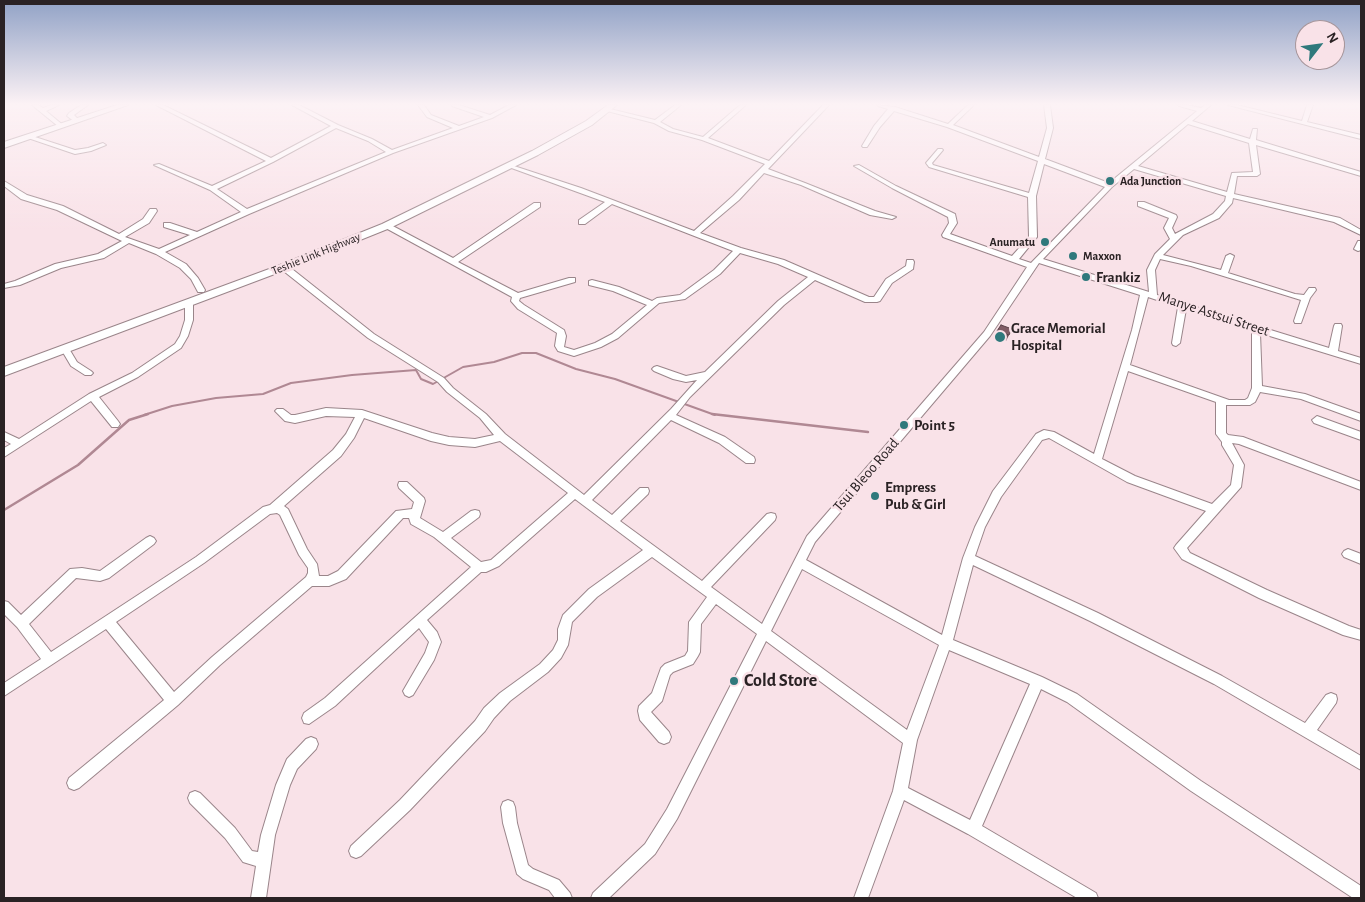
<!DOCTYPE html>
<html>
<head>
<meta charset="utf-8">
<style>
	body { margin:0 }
	#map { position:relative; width:1365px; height:902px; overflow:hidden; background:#f9e2e8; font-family:"Alegreya Sans",sans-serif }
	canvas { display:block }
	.frame { position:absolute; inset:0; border:5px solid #2a2224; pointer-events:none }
	.north { position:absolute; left:1295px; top:20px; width:50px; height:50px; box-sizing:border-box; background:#f9e2e8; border:1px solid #a6959a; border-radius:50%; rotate:60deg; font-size:14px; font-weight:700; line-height:20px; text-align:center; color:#2a2224 }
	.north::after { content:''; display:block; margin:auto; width:18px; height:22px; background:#2f797c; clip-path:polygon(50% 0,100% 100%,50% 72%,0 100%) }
</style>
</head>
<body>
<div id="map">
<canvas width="1365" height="902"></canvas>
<div class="frame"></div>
<div class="north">N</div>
</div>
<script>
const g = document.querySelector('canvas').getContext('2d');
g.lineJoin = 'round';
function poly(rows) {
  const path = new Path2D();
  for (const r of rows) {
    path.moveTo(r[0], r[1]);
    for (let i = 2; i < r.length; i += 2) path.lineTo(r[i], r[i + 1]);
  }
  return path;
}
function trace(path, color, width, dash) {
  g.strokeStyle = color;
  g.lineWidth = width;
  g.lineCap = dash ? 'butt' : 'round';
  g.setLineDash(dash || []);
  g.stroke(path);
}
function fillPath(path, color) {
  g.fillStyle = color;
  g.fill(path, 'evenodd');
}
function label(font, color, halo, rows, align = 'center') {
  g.font = font + ' "Alegreya Sans",sans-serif';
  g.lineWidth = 5;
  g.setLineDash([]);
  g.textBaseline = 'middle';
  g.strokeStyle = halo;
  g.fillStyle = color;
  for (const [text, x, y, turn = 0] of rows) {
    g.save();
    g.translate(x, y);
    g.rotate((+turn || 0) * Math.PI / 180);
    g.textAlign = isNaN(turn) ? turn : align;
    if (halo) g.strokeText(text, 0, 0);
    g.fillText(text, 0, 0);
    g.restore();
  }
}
const streamFar1 = poly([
	[144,415,172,406,216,398,263,394,291,383,352,375,416,370,421,379,433,384,463,367,494,362,522,353,536,353,576,369,615,379,715,415]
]);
const stream = poly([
	[712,414,868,432],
	[4,510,78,465,129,420,148,414]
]);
const street = poly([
	[32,105,38,105,43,108,51,105,59,105,46,111,64,126,59,127,32,105],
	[81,105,88,105,74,115,80,121,75,122,67,116,69,113,81,105],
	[156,105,163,105,271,158,331,126,292,105,299,105,338,125,372,139,392,150,453,128,427,117,418,105,424,105,431,115,459,126,484,117,452,106,451,105,459,105,490,115,509,105,516,105,492,118,393,153,249,214,165,252,186,264,198,278,205,290,204,292,198,292,191,279,180,268,156,254,129,243,104,258,61,268,20,285,4,288,4,284,15,281,55,264,98,254,122,241,57,210,21,199,4,186,4,181,27,195,63,206,119,234,143,219,150,209,156,209,157,211,149,223,125,237,159,249,190,235,164,227,164,223,170,223,197,232,241,212,210,190,154,165,159,164,212,186,266,161,156,105],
	[336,128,368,141,386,152,247,209,217,189,273,162,336,128],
	[675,105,681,105,660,122,673,129,703,137,740,105,746,105,708,138,769,161,823,105,829,105,768,169,805,183,875,211,896,217,892,219,870,215,801,185,764,173,739,200,700,233,741,248,784,260,869,297,874,297,886,279,906,266,907,260,913,260,914,262,913,269,892,283,880,301,877,302,865,302,815,280,784,305,690,397,676,415,725,437,754,457,755,460,754,463,746,463,719,443,671,420,592,500,612,515,640,488,648,488,649,491,648,494,620,521,702,581,767,514,771,513,775,514,776,517,775,520,711,587,762,624,807,536,984,332,1027,267,943,237,942,235,949,223,948,217,892,188,854,166,859,165,896,186,955,214,957,223,950,234,1012,256,1029,237,1028,197,929,167,926,163,938,149,942,149,943,150,932,163,933,165,1029,193,1038,161,947,127,894,111,880,127,867,147,863,147,862,146,874,126,888,109,878,106,877,105,895,107,948,124,968,105,974,105,953,125,1039,157,1047,128,1044,105,1050,105,1053,128,1045,159,1109,183,1197,111,1179,106,1178,105,1187,105,1201,108,1205,105,1211,105,1192,121,1250,139,1253,129,1257,129,1256,140,1361,172,1361,176,1256,145,1260,174,1257,176,1237,176,1234,194,1340,218,1361,230,1361,235,1334,222,1233,198,1232,203,1219,218,1183,235,1163,255,1221,270,1226,256,1230,254,1234,256,1228,273,1295,294,1304,295,1309,288,1315,288,1316,290,1310,298,1301,323,1295,323,1294,321,1301,300,1191,266,1160,259,1155,270,1157,295,1329,348,1334,326,1335,324,1341,324,1342,326,1338,351,1361,358,1361,364,1260,333,1262,386,1305,394,1361,414,1361,421,1301,399,1260,392,1255,402,1250,405,1226,405,1226,433,1228,435,1243,437,1361,482,1361,490,1239,444,1232,443,1244,465,1241,487,1187,548,1190,553,1267,590,1349,626,1361,630,1361,640,1343,635,1259,598,1182,559,1174,548,1176,545,1206,511,1127,482,1049,438,1042,440,1001,497,985,527,975,556,1098,613,1222,676,1305,723,1326,695,1331,693,1336,695,1337,699,1336,703,1317,730,1361,756,1361,770,1214,684,1090,621,973,565,953,640,1042,677,1077,694,1201,781,1361,886,1361,898,1353,898,1191,791,1067,702,1041,689,982,826,1096,893,1098,898,1077,898,968,834,904,800,868,898,854,898,893,791,903,743,766,641,677,819,655,854,609,898,591,898,593,893,645,844,667,809,757,634,716,604,701,624,700,652,698,656,693,664,673,672,670,675,662,701,651,712,669,732,671,737,669,742,664,744,659,742,640,720,638,711,639,706,652,693,661,668,665,664,685,656,688,651,689,622,707,597,652,557,597,597,572,622,568,645,561,658,548,672,510,701,494,718,485,731,410,810,361,856,356,858,351,856,349,851,351,846,400,800,475,721,484,708,500,693,540,664,553,650,558,640,558,629,563,615,589,589,643,550,575,499,499,566,486,572,481,572,427,620,437,632,441,642,434,660,413,695,409,697,405,695,403,691,425,653,429,642,419,628,335,706,309,724,304,723,302,718,304,713,325,698,471,567,434,537,411,524,409,518,403,518,346,579,329,586,312,586,220,665,178,705,79,788,74,790,69,788,67,783,69,778,164,700,106,629,4,696,4,683,41,659,17,627,4,614,4,601,8,602,21,615,70,569,82,568,100,571,146,538,150,536,154,538,156,541,154,544,109,578,100,581,76,578,29,624,51,652,196,557,263,507,270,505,333,450,346,434,355,417,326,416,295,423,285,421,275,411,277,409,283,409,291,415,295,415,326,408,362,410,432,433,449,437,475,439,494,435,480,418,447,392,438,382,368,338,281,269,281,265,287,265,374,334,444,378,453,388,486,414,505,434,584,495,671,409,697,380,686,382,673,379,654,371,652,369,654,367,657,366,686,376,705,372,778,301,808,277,778,264,740,253,720,274,685,299,659,303,618,338,601,347,574,356,558,351,555,346,557,333,518,309,511,301,512,297,382,226,383,224,389,224,453,258,534,203,540,203,540,207,458,262,518,293,569,278,575,278,575,282,520,298,519,301,524,305,564,330,566,336,564,347,574,350,595,343,612,334,647,305,613,291,589,285,589,281,592,280,619,287,652,301,657,298,680,295,714,270,733,251,612,204,585,224,579,224,579,220,605,202,506,166,511,165,581,188,694,231,733,196,765,164,702,140,669,131,654,123,603,110,606,108,655,120,675,105],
	[1188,124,1249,143,1253,172,1232,173,1227,192,1138,166,1188,124],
	[1044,164,1105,187,1031,263,1019,259,1037,237,1036,196,1044,164],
	[1134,169,1226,196,1225,201,1213,214,1175,234,1172,228,1177,217,1176,215,1144,202,1138,202,1138,206,1169,218,1164,228,1170,239,1155,254,1147,270,1149,292,1043,259,1112,187,1134,169],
	[1039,263,1140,295,1132,330,1094,454,1054,432,1044,430,1036,434,993,491,975,527,963,558,942,635,806,560,815,542,990,336,1039,263],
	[1148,297,1178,307,1172,343,1173,345,1176,346,1180,343,1186,309,1252,330,1252,388,1248,398,1245,400,1229,400,1130,365,1148,297],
	[1128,371,1216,402,1216,434,1222,442,1222,445,1234,465,1231,485,1212,504,1135,476,1102,459,1128,371],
	[364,418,431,441,449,445,475,447,500,441,568,493,491,560,481,562,451,538,479,517,480,514,479,511,475,510,471,511,443,532,420,518,425,501,424,498,407,482,399,482,398,485,399,488,414,502,412,509,396,511,338,571,328,576,319,576,317,564,307,549,288,509,284,506,341,456,354,438,364,418],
	[277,513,280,515,299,555,308,568,308,573,306,577,212,657,174,692,116,622,204,563,270,514,277,513],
	[802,569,939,645,907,730,771,631,802,569],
	[949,650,1030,684,970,820,908,788,917,740,949,650],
	[1228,105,1237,105,1302,121,1307,105,1313,105,1307,122,1361,135,1361,139,1228,105],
	[28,136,32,136,75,150,88,148,103,143,106,145,91,151,75,154,28,138,28,136],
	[1358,241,1361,241,1361,250,1358,251,1354,249,1358,241],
	[189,300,193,303,193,320,188,336,181,348,138,377,99,397,118,421,120,424,118,427,112,427,91,401,4,457,4,448,11,444,4,440,4,432,19,439,89,394,132,373,175,344,180,336,185,320,185,303,189,300],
	[65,346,68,347,77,362,91,371,93,373,91,375,85,375,71,366,61,349,65,346],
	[1317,416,1361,432,1361,440,1314,423,1312,420,1317,416],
	[1348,549,1361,554,1361,564,1344,557,1342,554,1344,551,1348,549],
	[311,737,316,739,318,744,316,749,297,769,290,785,275,835,266,898,251,898,256,866,243,862,225,838,190,803,188,798,190,793,195,791,200,793,235,828,252,851,258,852,261,835,276,785,287,759,306,739,311,737],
	[508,800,513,802,515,807,517,823,528,865,533,869,559,880,570,893,572,898,555,898,549,890,523,879,517,874,503,823,501,807,503,802,508,800]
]);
const secondary = poly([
	[117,105,128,105,4,148,4,142,117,105],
	[608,105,617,105,592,125,538,155,390,228,288,269,4,376,4,367,280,265,382,224,532,151,586,121,608,105]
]);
const wall = poly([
	[997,331,1009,335,1006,341,994,337]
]);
const building = poly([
	[1001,325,1012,329,1009,335,997,331,1001,325]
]);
const markers = [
	[1110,181,5,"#2f797c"],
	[1045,242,5,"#2f797c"],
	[1073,256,5,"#2f797c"],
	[1086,277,5,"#2f797c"],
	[1000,337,6,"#2f797c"],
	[904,425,5,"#2f797c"],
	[875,496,5,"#2f797c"],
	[734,681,5,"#2f797c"]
];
const farPoinames = [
	["Ada Junction",1120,181],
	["Anumatu",1035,242,"right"],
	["Maxxon",1083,256]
];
const farStreetnames = [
	["Teshie Link Highway",316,254,-22]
];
const poiNames = [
	["Frankiz",1096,277],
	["Grace Memorial",1011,328],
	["Hospital",1011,345],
	["Point 5",914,425],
	["Empress",885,487],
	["Pub & Girl",885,504]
];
const streetNames = [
	["Manye Astsui Street",1214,314,18],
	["Tsui Bleoo Road",866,475,-49]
];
const nearPoinames = [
	["Cold Store",744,681]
];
trace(streamFar1, '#b08893', 2);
trace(stream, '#b08893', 2.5);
trace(street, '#9a858a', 2);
trace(secondary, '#9a858a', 2);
fillPath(street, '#fff');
fillPath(secondary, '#fff');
fillPath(wall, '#6f4f58');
fillPath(building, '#815c66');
trace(building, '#5a4047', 1);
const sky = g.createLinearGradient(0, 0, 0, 231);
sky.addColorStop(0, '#91a2c6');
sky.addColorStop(0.45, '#fcf2f5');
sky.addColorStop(1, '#fcf2f500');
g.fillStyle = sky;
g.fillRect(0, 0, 1365, 231);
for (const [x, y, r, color] of markers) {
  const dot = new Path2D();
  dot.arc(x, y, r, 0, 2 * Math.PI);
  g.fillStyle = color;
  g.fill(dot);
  trace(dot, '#f9e2e8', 2);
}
label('bold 12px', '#2a2224', '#f9e2e8', farPoinames, 'left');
label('12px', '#2a2224', '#f9e2e8', farStreetnames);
label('bold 15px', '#2a2224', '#f9e2e8', poiNames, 'left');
label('15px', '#2a2224', '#f9e2e8', streetNames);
label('bold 18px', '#2a2224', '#f9e2e8', nearPoinames, 'left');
</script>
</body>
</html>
